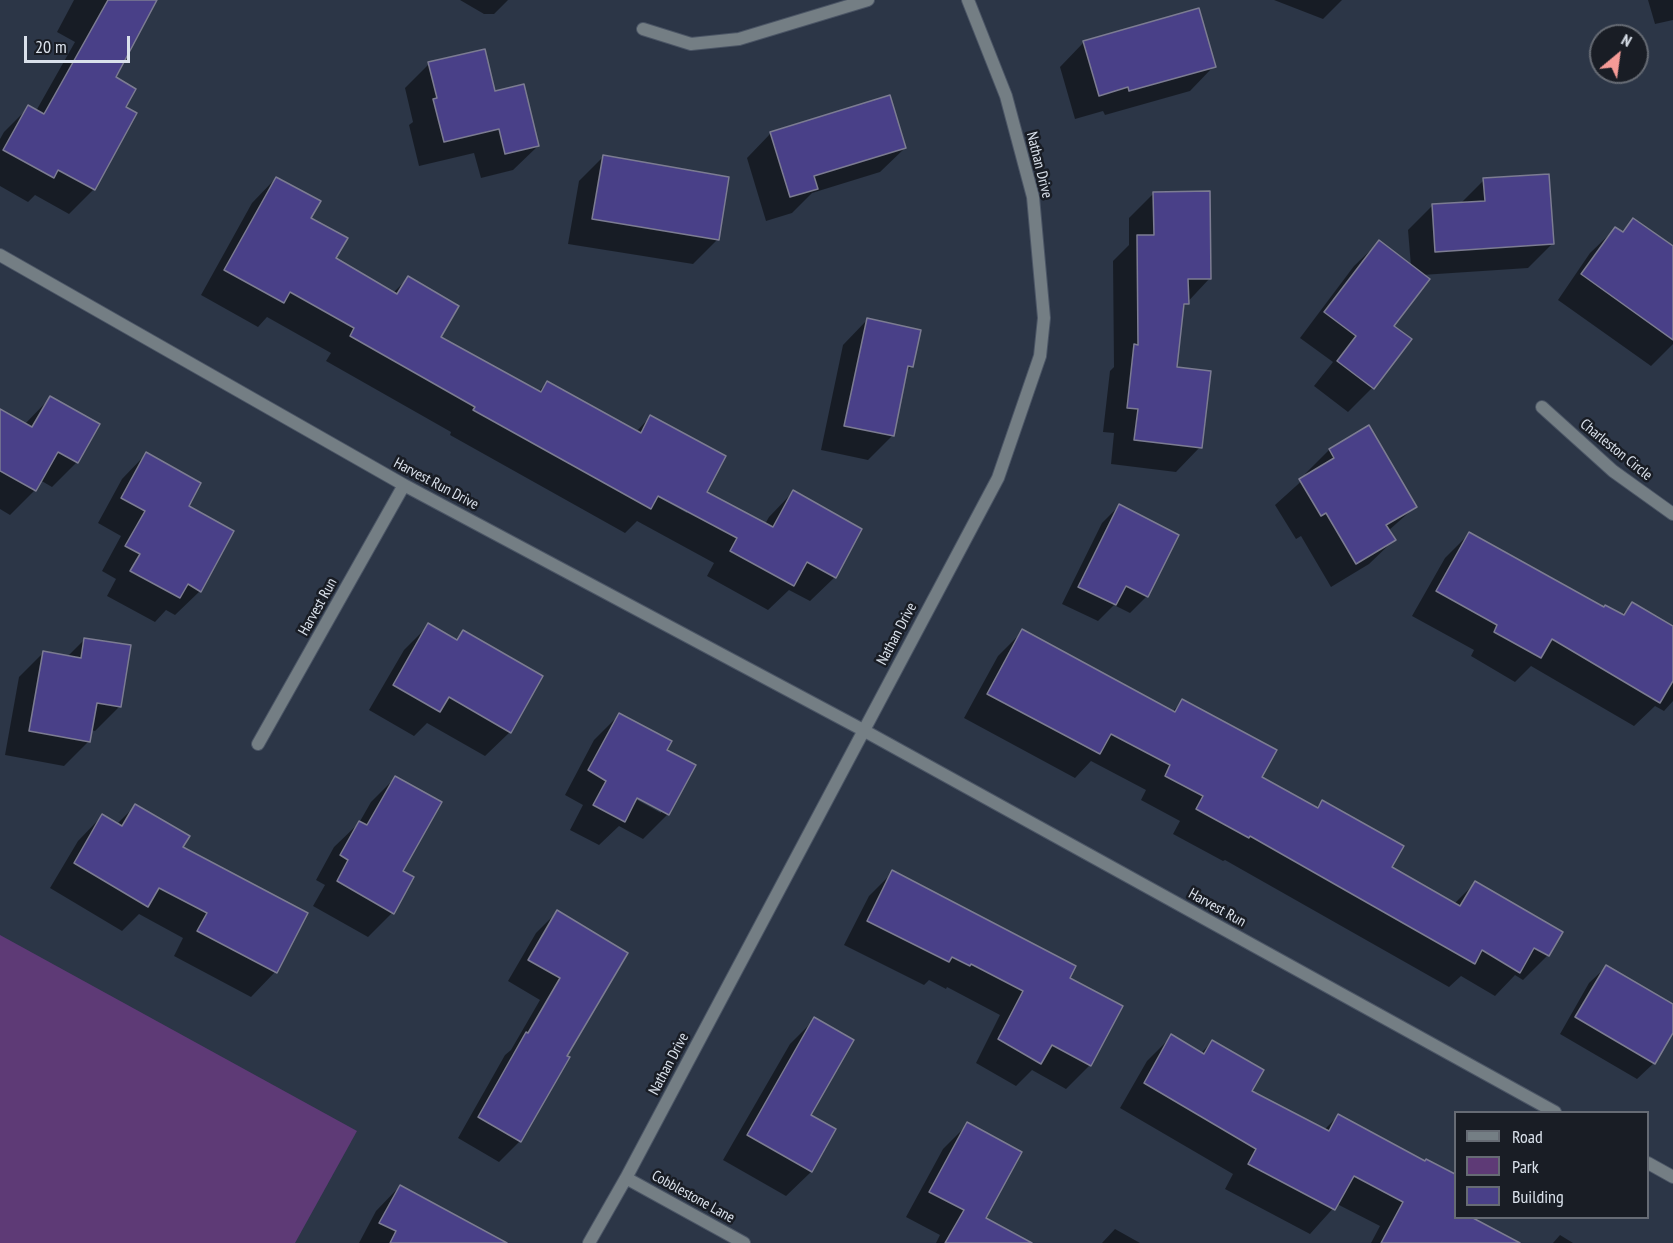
<!DOCTYPE html>
<html>
<head>
<meta charset="utf-8">
<style>
	body { margin:0 }
	#map { position:relative; width:1673px; height:1243px; overflow:hidden; background:#2c3647; font-family:"PT Sans Narrow",sans-serif }
	canvas { display:block }
	.legend { position:absolute; left:1454px; top:1111px; width:195px; height:108px; box-sizing:border-box; background:#191d25; border:2px solid #666b74; margin:0; padding:8px 10px; list-style:none; font-size:18px; color:#dae1eb }
	.legend li { display:flex; align-items:center; gap:12px; height:30px }
	.legend b { width:30px; border:2px solid #666b74 }
	.north { position:absolute; left:1589px; top:24px; width:60px; height:60px; box-sizing:border-box; background:#191d25; border:2px solid #666b74; border-radius:50%; rotate:29deg; font-size:16px; font-weight:700; line-height:24px; text-align:center; color:#dae1eb }
	.north::after { content:''; display:block; margin:auto; width:21px; height:27px; background:#f59b97; clip-path:polygon(50% 0,100% 100%,50% 72%,0 100%) }
	.scale { position:absolute; left:24px; top:36px; width:106px; height:27px; box-sizing:border-box; border:3px solid #dae1eb; border-top:0; padding-left:8px; font-size:18px; line-height:21px; white-space:nowrap; color:#dae1eb; -webkit-text-stroke:4px #191d25; paint-order:stroke }
</style>
</head>
<body>
<div id="map">
<canvas width="1673" height="1243"></canvas>
<ul class="legend">
<li><b style="height:8px;background:#747e84"></b>Road</li>
<li><b style="height:16px;background:#5e3a76"></b>Park</li>
<li><b style="height:16px;background:#494088"></b>Building</li>
</ul>
<div class="north">N</div>
<div class="scale">20 m</div>
</div>
<script>
const g = document.querySelector('canvas').getContext('2d');
g.lineJoin = 'round';
function fillPath(path, color) {
  g.fillStyle = color;
  g.fill(path, 'evenodd');
}
function poly(rows) {
  const path = new Path2D();
  for (const r of rows) {
    path.moveTo(r[0], r[1]);
    for (let i = 2; i < r.length; i += 2) path.lineTo(r[i], r[i + 1]);
  }
  return path;
}
function trace(path, color, width, dash) {
  g.strokeStyle = color;
  g.lineWidth = width;
  g.lineCap = dash ? 'butt' : 'round';
  g.setLineDash(dash || []);
  g.stroke(path);
}
function label(font, color, halo, rows, align = 'center') {
  g.font = font + ' "PT Sans Narrow",sans-serif';
  g.lineWidth = 5;
  g.setLineDash([]);
  g.textBaseline = 'middle';
  g.strokeStyle = halo;
  g.fillStyle = color;
  for (const [text, x, y, turn = 0] of rows) {
    g.save();
    g.translate(x, y);
    g.rotate((+turn || 0) * Math.PI / 180);
    g.textAlign = isNaN(turn) ? turn : align;
    if (halo) g.strokeText(text, 0, 0);
    g.fillText(text, 0, 0);
    g.restore();
  }
}
const green = poly([
	[0,935,357,1131,295,1243,0,1243]
]);
const shadow = poly([
	[74,0,155,0,114,78,124,107,135,114,93,190,69,214,35,195,28,202,0,186,0,139,4,132,29,107,36,111,75,42,57,32],
	[460,0,508,0,494,14,484,14],
	[1274,0,1342,0,1323,19],
	[1648,0,1673,0,1673,20,1655,24],
	[1084,42,1214,66,1190,91,1105,115,1103,111,1075,119,1060,67],
	[429,64,494,93,538,146,513,170,481,178,474,153,419,166,409,125,413,122,405,88],
	[771,133,905,148,880,172,812,193,792,213,766,221,747,158],
	[603,157,717,240,693,264,568,244,579,181],
	[276,178,309,219,334,259,393,293,408,278,439,337,538,392,547,383,636,432,650,417,705,493,765,524,769,517,793,492,835,577,810,601,789,590,768,610,707,576,714,563,637,521,625,533,450,435,451,432,326,361,331,353,267,317,258,327,201,295,252,203],
	[652,491,687,509,687,513,651,493],
	[1484,180,1552,244,1528,268,1422,275,1392,326,1372,388,1348,412,1314,386,1333,362,1300,338,1354,266,1379,242,1411,266,1408,230,1433,205,1460,204],
	[1154,193,1210,278,1182,308,1176,368,1200,447,1176,472,1111,464,1114,433,1103,432,1110,371,1114,367,1113,261,1129,245,1129,218],
	[1633,220,1673,248,1673,344,1651,366,1558,300,1590,253,1615,229,1621,232],
	[867,320,912,366,905,373,892,436,868,460,821,450,843,345],
	[50,398,98,425,77,462,52,487,40,480,35,490,10,515,0,509,0,411,24,425],
	[1368,427,1415,507,1388,531,1394,540,1369,564,1331,587,1301,536,1296,539,1275,505,1306,477,1305,474,1329,450],
	[146,454,187,507,200,591,175,615,166,610,155,622,107,596,116,579,102,571,121,536,98,523,122,479],
	[1119,506,1147,596,1130,613,1114,605,1098,621,1062,604,1102,523],
	[1469,534,1603,609,1621,615,1633,604,1673,627,1673,701,1664,711,1655,706,1634,726,1531,666,1515,682,1471,656,1474,650,1412,616,1445,558],
	[429,625,455,640,463,632,510,732,485,756,427,723,414,736,369,710,404,650],
	[1023,631,1172,712,1183,701,1260,778,1316,808,1323,801,1390,868,1454,904,1475,883,1548,955,1523,980,1515,975,1495,996,1461,976,1449,987,1225,860,1223,861,1173,834,1180,821,1141,800,1146,790,1091,761,1075,778,964,718,998,656],
	[85,639,120,706,95,731,91,730,89,741,64,766,5,755,19,677,43,653,67,657],
	[619,715,665,751,693,766,668,814,643,839,619,826,599,845,570,830,583,805,565,795,594,740],
	[631,794,661,809,661,813,630,796],
	[396,777,401,871,392,913,368,937,313,906,325,885,316,880,334,847,359,823,371,802],
	[135,806,181,848,275,972,251,997,174,956,183,938,139,914,122,931,50,888,78,841,102,816,117,824],
	[893,872,1068,978,1090,1065,1066,1089,1032,1070,1016,1086,976,1063,1000,1015,947,987,946,989,929,980,924,985,844,945,869,896],
	[557,912,565,1056,520,1141,499,1162,458,1138,505,1055,511,1050,540,1000,508,981,536,933],
	[1606,967,1673,1006,1673,1030,1654,1063,1637,1079,1560,1034,1589,983],
	[815,1019,809,1116,834,1130,811,1172,786,1196,723,1160,790,1044],
	[1172,1036,1201,1053,1213,1041,1250,1091,1324,1130,1338,1116,1424,1162,1426,1160,1456,1176,1456,1218,1469,1218,1517,1243,1371,1243,1380,1226,1337,1204,1310,1234,1225,1189,1233,1174,1120,1108,1147,1061],
	[968,1124,984,1218,1027,1243,936,1243,940,1235,906,1217,943,1149],
	[400,1186,465,1243,359,1243,376,1211],
	[1115,1229,1140,1243,1102,1243],
	[1560,1235,1573,1243,1553,1243]
]);
const building = poly([
	[108,0,157,0,116,77,136,89,126,107,137,113,95,190,58,170,54,178,3,150,28,105,44,114,108,0],
	[1199,8,1216,67,1129,91,1128,87,1099,96,1083,41,1199,8],
	[485,49,495,91,524,84,539,146,505,154,499,129,444,142,433,99,437,98,428,62,485,49],
	[890,95,906,148,814,176,818,189,790,197,770,132,890,95],
	[603,155,729,177,719,240,592,219,603,155],
	[1549,174,1554,244,1435,252,1432,204,1485,201,1483,178,1549,174],
	[276,177,321,201,311,218,348,238,336,258,397,294,408,276,459,306,441,337,541,392,547,381,641,433,650,415,726,456,707,492,773,527,793,490,862,529,836,578,807,562,794,586,730,551,737,538,658,496,651,509,473,410,475,407,350,336,354,328,290,292,284,303,224,270,276,177],
	[1210,191,1211,279,1188,279,1189,304,1184,304,1177,367,1211,371,1202,448,1134,440,1138,409,1127,408,1134,344,1138,345,1137,235,1154,235,1153,192,1210,191],
	[1633,218,1673,246,1673,340,1581,274,1615,227,1623,232,1633,218],
	[1379,240,1430,279,1394,326,1412,339,1374,389,1337,361,1356,336,1324,312,1379,240],
	[867,318,921,330,913,367,908,366,894,436,844,426,867,318],
	[50,396,100,424,78,463,58,452,36,491,0,471,0,409,32,427,50,396],
	[1369,425,1417,507,1386,525,1396,540,1356,564,1326,513,1321,516,1299,479,1334,458,1329,449,1369,425],
	[146,452,201,483,189,506,234,531,201,592,188,584,180,598,130,571,140,554,125,546,145,511,121,498,146,452],
	[1119,504,1179,535,1148,597,1126,586,1116,605,1078,587,1119,504],
	[1469,532,1604,607,1605,605,1624,615,1632,602,1673,626,1673,681,1660,703,1552,639,1541,658,1494,632,1497,625,1436,591,1469,532],
	[428,623,457,640,463,630,543,676,511,733,449,697,440,712,393,685,428,623],
	[1022,629,1175,712,1182,699,1277,750,1262,777,1318,808,1322,800,1404,846,1392,867,1460,906,1475,881,1563,932,1549,956,1534,948,1520,973,1482,950,1475,964,1250,836,1249,838,1196,809,1203,796,1165,776,1170,765,1111,734,1100,754,987,694,1022,629],
	[84,638,131,645,121,707,97,703,90,742,29,731,43,651,81,658,84,638],
	[619,713,672,741,667,750,696,765,669,815,637,798,625,822,593,805,606,781,588,770,619,713],
	[395,776,442,802,403,871,414,877,394,914,337,881,348,860,340,855,359,821,367,825,395,776],
	[135,804,190,836,183,847,308,913,277,973,197,931,207,913,159,888,148,907,74,863,102,814,122,826,135,804],
	[892,870,1076,966,1070,978,1123,1006,1091,1066,1052,1045,1041,1064,998,1039,1023,991,971,964,970,966,952,957,949,962,867,921,892,870],
	[557,910,628,953,567,1056,570,1057,521,1142,478,1117,526,1032,528,1033,560,978,528,960,557,910],
	[1606,965,1673,1004,1673,1033,1655,1064,1575,1017,1606,965],
	[814,1017,854,1040,811,1115,836,1129,812,1172,747,1135,814,1017],
	[1171,1034,1204,1054,1212,1040,1264,1070,1252,1091,1329,1131,1338,1114,1425,1161,1426,1159,1455,1174,1455,1218,1473,1218,1520,1243,1381,1243,1403,1202,1354,1176,1335,1210,1248,1164,1256,1149,1144,1083,1171,1034],
	[967,1122,1022,1152,986,1218,1032,1243,945,1243,964,1210,929,1192,967,1122],
	[400,1185,507,1243,390,1243,396,1231,379,1223,400,1185]
]);
const minor = poly([
	[643,29,691,44,739,39,868,0],
	[0,255,404,485,863,730,1555,1112],
	[1542,407,1613,471,1673,514],
	[258,744,404,485],
	[1648,1163,1673,1177],
	[626,1178,744,1243],
	[589,1243,626,1178,998,478,1040,356,1044,318,1033,197,1006,96,968,0]
]);
const streetNames = [
	["Nathan Drive",1039,165,76],
	["Charleston Circle",1616,450,39],
	["Harvest Run Drive",436,484,28],
	["Harvest Run",318,607,-61],
	["Nathan Drive",897,634,-62],
	["Harvest Run",1217,908,29],
	["Nathan Drive",669,1064,-62],
	["Cobblestone Lane",693,1197,29]
];
fillPath(green, '#5e3a76');
fillPath(shadow, '#0007');
fillPath(building, '#494088');
trace(building, '#7c7c92', 1.5);
trace(minor, '#4b5565', 14);
trace(minor, '#747e84', 12);
label('15px', '#dae1eb', '#191d25', streetNames);
</script>
</body>
</html>
